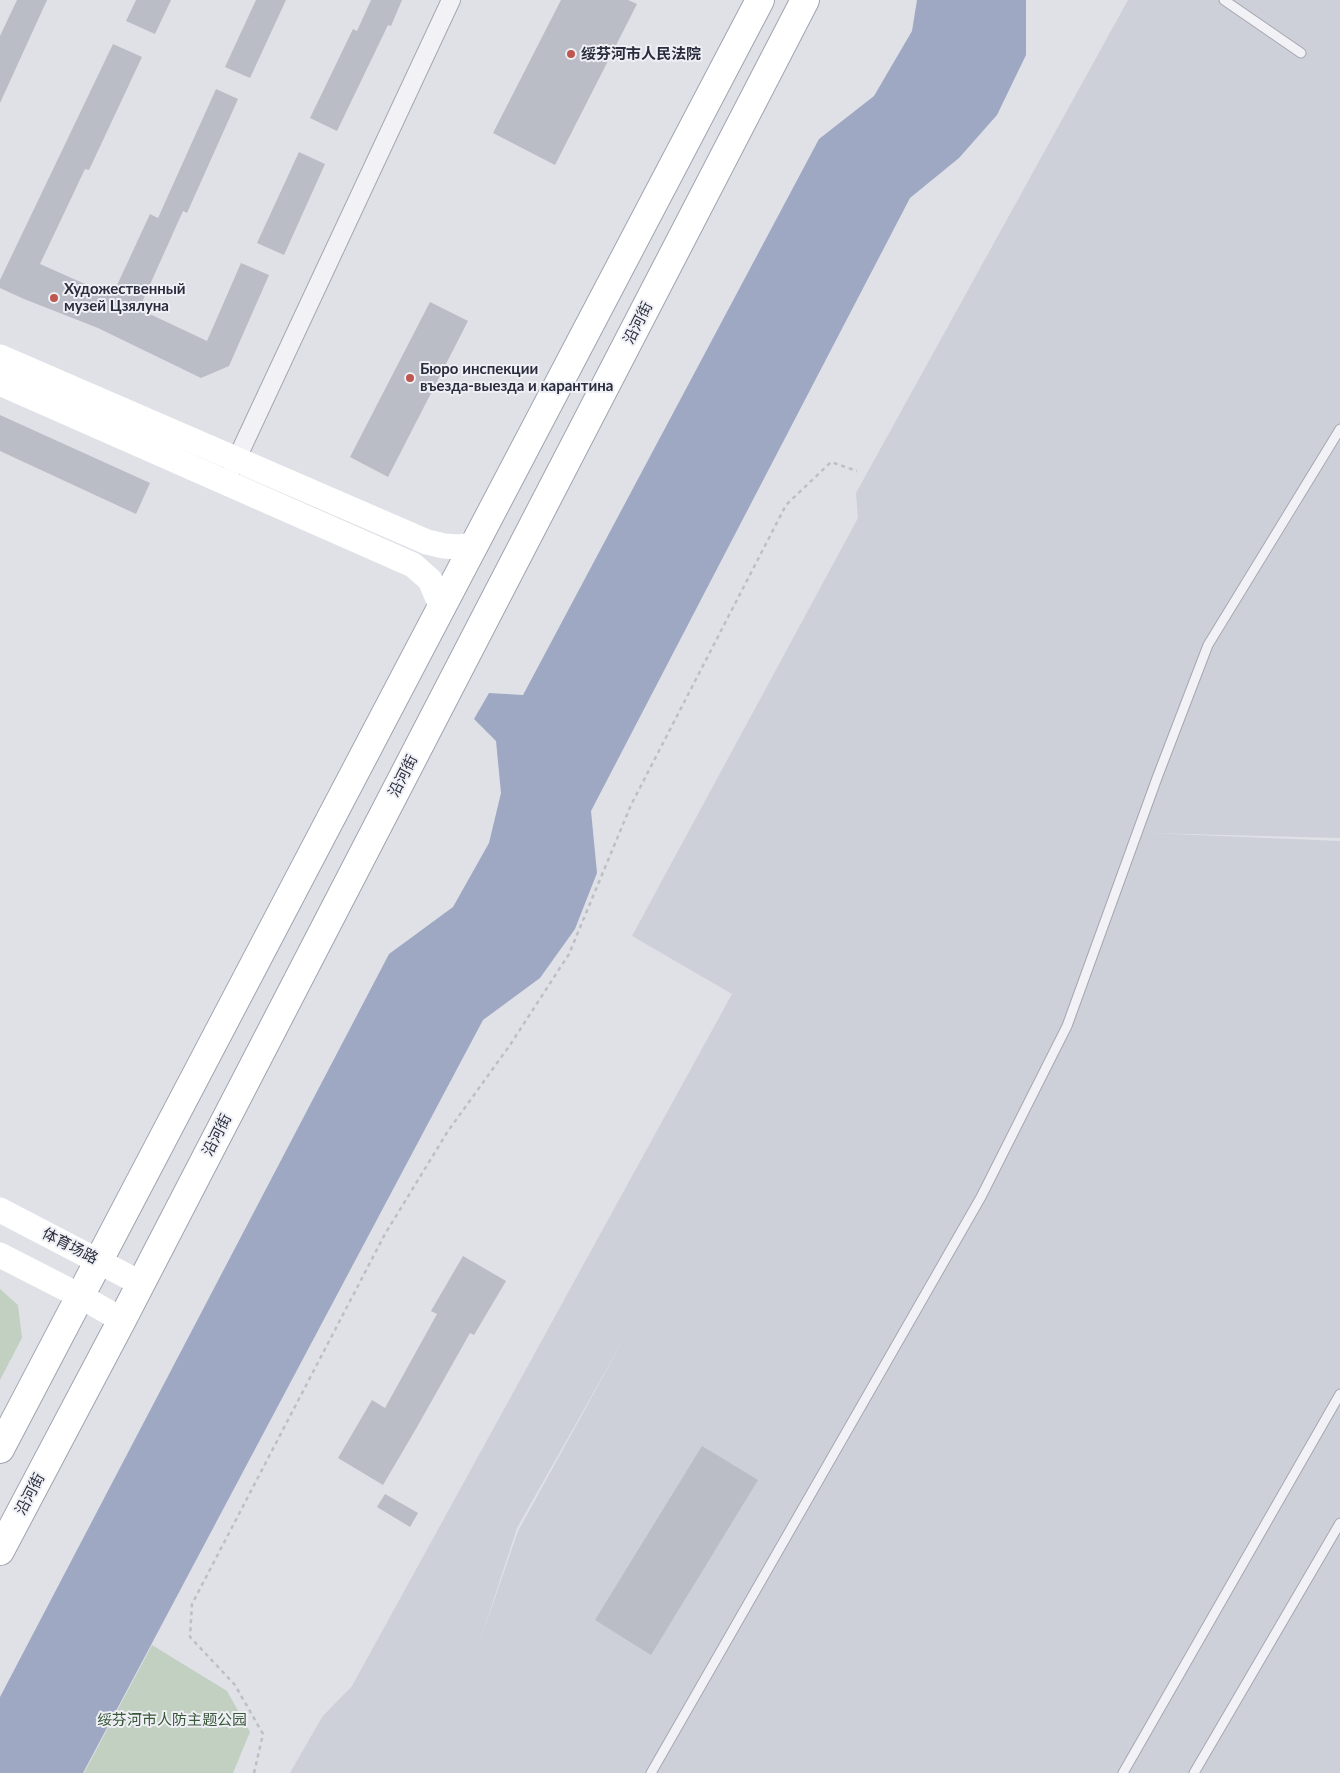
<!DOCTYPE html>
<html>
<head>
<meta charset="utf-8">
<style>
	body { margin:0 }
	canvas { display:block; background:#dfe1e7 }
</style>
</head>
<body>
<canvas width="1340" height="1773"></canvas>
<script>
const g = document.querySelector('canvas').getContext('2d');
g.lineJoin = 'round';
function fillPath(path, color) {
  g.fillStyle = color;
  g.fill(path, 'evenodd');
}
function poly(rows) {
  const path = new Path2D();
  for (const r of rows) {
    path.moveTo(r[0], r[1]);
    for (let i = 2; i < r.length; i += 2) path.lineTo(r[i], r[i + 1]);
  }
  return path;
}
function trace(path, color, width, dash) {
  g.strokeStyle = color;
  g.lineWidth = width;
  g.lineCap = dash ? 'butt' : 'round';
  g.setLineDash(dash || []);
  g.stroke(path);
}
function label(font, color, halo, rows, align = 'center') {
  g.font = font + ' Lato,"Noto Sans SC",sans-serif';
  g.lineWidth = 4;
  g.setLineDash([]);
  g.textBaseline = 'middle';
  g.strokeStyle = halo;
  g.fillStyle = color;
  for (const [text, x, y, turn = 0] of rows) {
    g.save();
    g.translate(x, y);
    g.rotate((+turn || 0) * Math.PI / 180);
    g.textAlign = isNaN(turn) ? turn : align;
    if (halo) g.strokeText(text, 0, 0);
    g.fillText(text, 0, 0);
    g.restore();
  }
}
const built = poly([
	[1128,0,1340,0,1340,838,1148,833,1340,841,1340,1773,290,1773,322,1717,352,1686,732,994,632,936,858,518,856,493],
	[627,1333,518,1531,479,1644,517,1528]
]);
const green = poly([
	[0,1289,18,1305,22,1338,0,1380],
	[152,1645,227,1691,250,1732,233,1773,84,1773]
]);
const water = poly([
	[917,0,1026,0,1026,55,997,115,959,158,910,198,591,811,597,873,575,929,540,978,483,1020,83,1773,0,1773,0,1697,389,954,453,907,489,843,501,793,496,741,474,719,489,693,523,695,819,139,874,96,912,31]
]);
const building = poly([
	[17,0,47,0,0,103,0,36],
	[136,0,171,0,155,34,126,21],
	[256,0,286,0,250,78,225,67],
	[371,0,402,0,391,26,388,25,337,131,310,118,353,29,357,31],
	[561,0,628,0,637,4,555,165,493,133],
	[113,44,142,57,89,170,85,169,40,264,112,296,150,214,158,218,216,89,238,99,187,213,183,211,139,309,207,341,241,263,269,275,229,366,201,378,98,328,24,299,0,288,0,280],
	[299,152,325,164,284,255,257,243],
	[430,302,468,321,388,477,350,457],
	[0,415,150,483,136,514,0,451],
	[463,1256,506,1281,474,1335,470,1333,417,1427,383,1485,338,1458,372,1400,385,1408,437,1314,431,1311],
	[702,1446,758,1480,651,1655,595,1620],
	[385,1494,418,1513,410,1527,377,1507]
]);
const path = poly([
	[254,1773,263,1734,235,1685,190,1637,192,1604,385,1234,448,1131,510,1045,569,954,631,805,786,505,831,462,857,471]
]);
const lane = poly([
	[1224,0,1301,53],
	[651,1773,981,1197,1067,1026,1157,778,1208,645,1340,429],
	[1123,1773,1340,1394],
	[1194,1773,1340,1523]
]);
const street = poly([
	[232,469,451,0]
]);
const secondary = poly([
	[0,357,427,542,444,546,459,547,474,545],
	[0,383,413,565,430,580,442,608],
	[0,1210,140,1283],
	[0,1255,80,1296,122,1320]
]);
const primary = poly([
	[0,1449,760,0],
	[0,1551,122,1320,805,0]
]);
const markers = [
	[571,54,5,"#bf5751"],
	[54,298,5,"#bf5751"],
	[410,378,5,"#bf5751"]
];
const poiNames = [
	["绥芬河市人民法院",581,54],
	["Художественный",64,289],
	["музей Цзялуна",64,306],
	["Бюро инспекции",420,369],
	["въезда-выезда и карантина",420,386]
];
const streetNames = [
	["沿河街",638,323,-63],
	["沿河街",403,776,-63],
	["沿河街",217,1135,-63],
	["体育场路",70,1246,27],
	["沿河街",30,1494,-62]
];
const parkNames = [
	["绥芬河市人防主题公园",172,1720]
];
fillPath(built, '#ced0d9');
fillPath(green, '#c2d0c1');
fillPath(water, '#9ea8c3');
fillPath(building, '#babcc6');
trace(lane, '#a5a7b1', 11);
trace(street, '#a5a7b1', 20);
trace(primary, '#a0a3b1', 30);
trace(path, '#bebfc6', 2.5, [4, 4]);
trace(lane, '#f2f2f6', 9);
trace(street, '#f2f2f6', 18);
trace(secondary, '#fff', 25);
trace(primary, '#fff', 28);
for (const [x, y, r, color] of markers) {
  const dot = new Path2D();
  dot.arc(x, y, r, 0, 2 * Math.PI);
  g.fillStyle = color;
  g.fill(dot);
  trace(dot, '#eff0f5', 2);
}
label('bold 15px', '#2a2d3d', '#eff0f5', poiNames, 'left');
label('15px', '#2a2d3d', '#eff0f5', streetNames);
label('15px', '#395739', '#eff0f5', parkNames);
</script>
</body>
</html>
